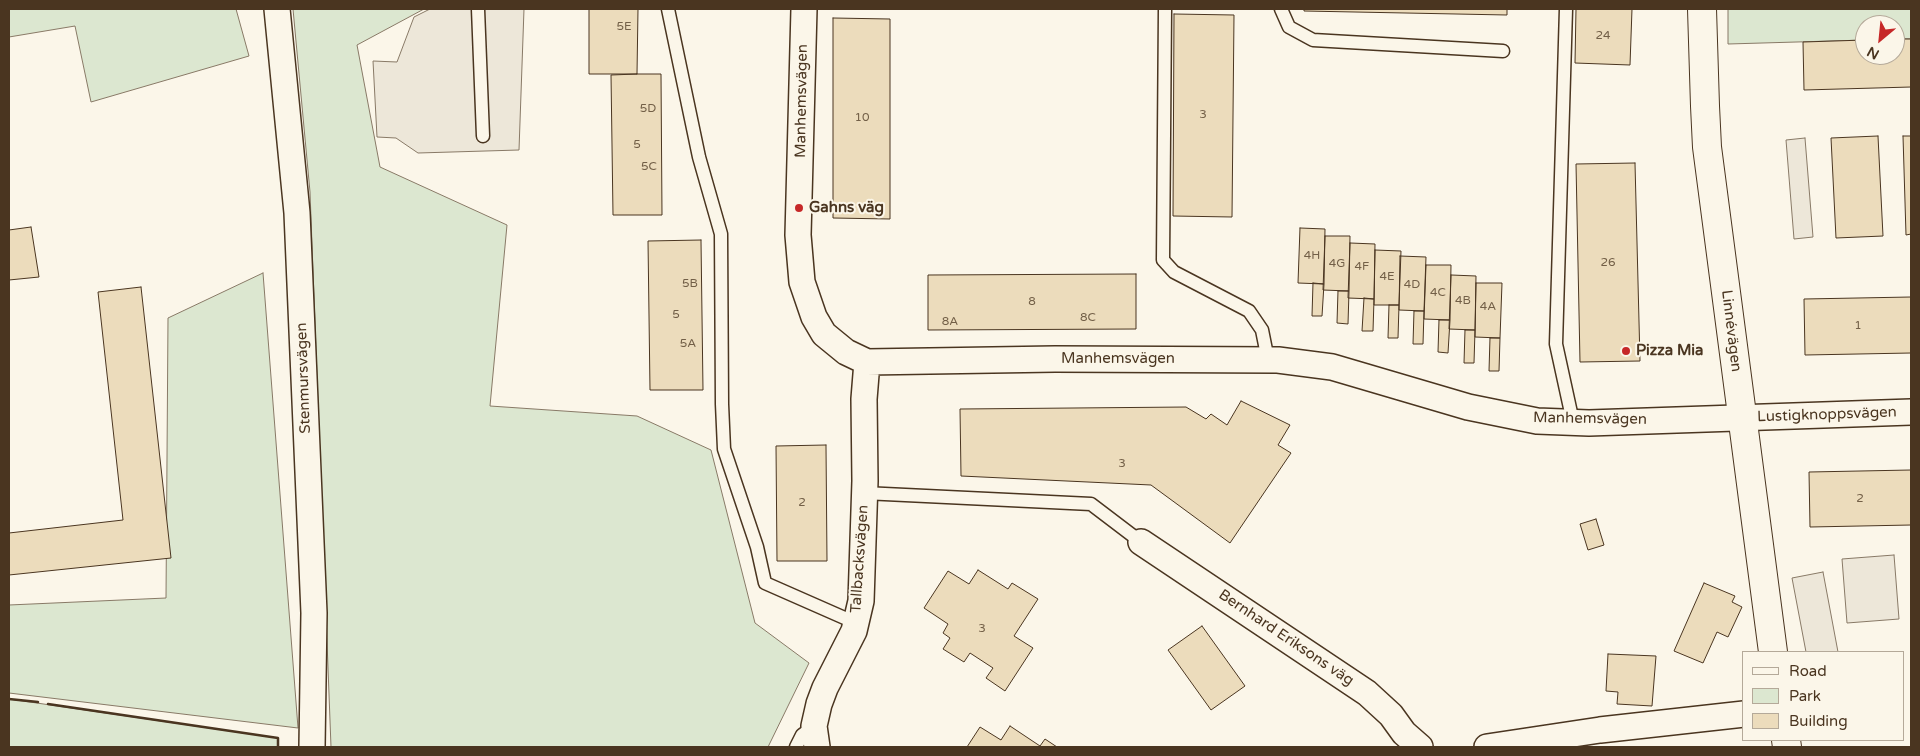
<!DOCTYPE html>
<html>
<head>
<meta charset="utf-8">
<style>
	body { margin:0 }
	#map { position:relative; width:1920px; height:756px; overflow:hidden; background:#fbf6e9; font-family:"Varela Round",sans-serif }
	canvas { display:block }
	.frame { position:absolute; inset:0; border:10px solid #4a3520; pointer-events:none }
	.legend { position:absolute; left:1742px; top:651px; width:162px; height:90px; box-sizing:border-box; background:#fbf6e9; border:1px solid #b4a999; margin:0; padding:6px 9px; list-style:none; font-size:15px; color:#4a3520 }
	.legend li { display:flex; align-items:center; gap:10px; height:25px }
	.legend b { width:25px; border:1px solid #b4a999 }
	.north { position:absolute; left:1855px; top:15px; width:50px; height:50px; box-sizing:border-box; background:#fbf6e9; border:1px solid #b4a999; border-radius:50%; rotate:208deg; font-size:14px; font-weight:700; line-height:20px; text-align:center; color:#4a3520 }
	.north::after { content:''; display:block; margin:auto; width:18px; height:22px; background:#c62828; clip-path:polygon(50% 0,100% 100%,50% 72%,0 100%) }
</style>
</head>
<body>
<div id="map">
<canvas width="1920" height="756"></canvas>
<div class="frame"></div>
<ul class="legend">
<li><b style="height:6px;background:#fbf6e9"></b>Road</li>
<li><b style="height:14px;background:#dce7d0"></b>Park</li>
<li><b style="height:14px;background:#ecdcbc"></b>Building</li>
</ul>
<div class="north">N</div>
</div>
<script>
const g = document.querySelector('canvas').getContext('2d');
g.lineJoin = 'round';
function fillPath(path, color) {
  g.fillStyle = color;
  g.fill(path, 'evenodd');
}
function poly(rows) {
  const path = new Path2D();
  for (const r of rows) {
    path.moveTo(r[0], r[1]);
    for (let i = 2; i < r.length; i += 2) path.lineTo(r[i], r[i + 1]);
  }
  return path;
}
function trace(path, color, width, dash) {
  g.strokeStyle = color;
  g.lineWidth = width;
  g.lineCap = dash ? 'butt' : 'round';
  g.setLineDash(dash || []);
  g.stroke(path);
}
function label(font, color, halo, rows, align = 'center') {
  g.font = font + ' "Varela Round",sans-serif';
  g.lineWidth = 4;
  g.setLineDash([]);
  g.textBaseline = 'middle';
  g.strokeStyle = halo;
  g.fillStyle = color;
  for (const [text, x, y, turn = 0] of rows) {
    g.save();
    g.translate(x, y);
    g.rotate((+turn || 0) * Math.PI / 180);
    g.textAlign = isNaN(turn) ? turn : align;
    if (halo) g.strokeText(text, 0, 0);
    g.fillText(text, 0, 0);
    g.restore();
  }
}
const green = poly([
	[9,9,236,9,249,56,91,102,75,26,9,37,9,9],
	[293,9,424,9,357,45,380,167,507,225,490,406,637,416,711,450,755,623,809,663,768,747,331,747,310,192,293,9],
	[1728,9,1911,9,1911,39,1895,39,1895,25,1865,25,1865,40,1728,44,1728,9],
	[263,273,298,728,9,693,9,605,166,598,168,318,263,273],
	[9,699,278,738,278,747,9,747,9,699]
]);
const parking = poly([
	[430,9,524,9,519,150,418,153,396,138,377,137,373,61,397,62,414,17,430,9],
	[1805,138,1813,237,1794,239,1786,140,1805,138],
	[1894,555,1899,619,1847,623,1842,559,1894,555],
	[1823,572,1838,652,1806,652,1792,578,1823,572]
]);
const building = poly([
	[589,9,638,9,637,74,589,74,589,9],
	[1304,9,1507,9,1507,15,1304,11,1304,9],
	[1576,9,1632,9,1630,65,1575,63,1576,9],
	[1174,14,1234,15,1232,217,1173,216,1174,14],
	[833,18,890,19,890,219,833,218,833,18],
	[1895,39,1911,39,1911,87,1804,90,1803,42,1865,40,1865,55,1895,55,1895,39],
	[637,74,661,74,662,215,613,215,611,75,637,74],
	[1878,136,1883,236,1836,238,1831,138,1878,136],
	[1903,136,1911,136,1911,234,1906,235,1903,136],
	[1635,163,1640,361,1580,362,1576,164,1635,163],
	[31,227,39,277,9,280,9,230,31,227],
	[1300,228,1325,229,1324,284,1298,283,1300,228],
	[1325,236,1350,236,1349,291,1323,290,1325,236],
	[701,240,703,390,650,390,648,241,701,240],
	[1350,243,1375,244,1374,299,1348,298,1350,243],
	[1375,250,1401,251,1399,305,1374,305,1375,250],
	[1400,256,1426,257,1424,311,1399,310,1400,256],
	[1426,265,1451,265,1450,320,1424,319,1426,265],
	[1136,274,1136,329,928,330,928,275,1136,274],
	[1451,275,1476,276,1475,330,1449,329,1451,275],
	[1313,283,1324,284,1322,316,1312,316,1313,283],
	[1476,283,1502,283,1500,338,1475,337,1476,283],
	[141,287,171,558,9,575,9,533,123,520,98,292,141,287],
	[1338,291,1349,291,1348,324,1337,323,1338,291],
	[1911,297,1911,353,1805,355,1804,299,1911,297],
	[1364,298,1374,299,1373,331,1362,331,1364,298],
	[1389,305,1399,305,1398,338,1388,338,1389,305],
	[1414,311,1424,311,1423,344,1413,344,1414,311],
	[1439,320,1450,320,1448,353,1438,352,1439,320],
	[1465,330,1475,330,1474,363,1464,363,1465,330],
	[1490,338,1500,338,1499,371,1489,371,1490,338],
	[1241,401,1290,425,1278,445,1291,453,1230,543,1151,485,961,476,960,409,1186,407,1206,419,1211,414,1227,425,1241,401],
	[826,445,827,561,777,561,776,446,826,445],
	[1911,470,1911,525,1810,527,1809,472,1911,470],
	[1596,519,1604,545,1588,550,1580,524,1596,519],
	[978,570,1008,589,1012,583,1038,599,1014,636,1033,648,1005,691,986,678,993,668,970,653,964,662,943,649,950,638,943,633,948,624,924,608,948,571,969,584,978,570],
	[1704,583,1735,596,1732,602,1742,607,1728,637,1717,632,1703,663,1674,651,1704,583],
	[1202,626,1245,686,1211,710,1168,650,1202,626],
	[1608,654,1656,656,1652,706,1617,704,1618,692,1606,691,1608,654],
	[1010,726,1040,746,1045,739,1057,747,967,747,980,727,1001,740,1010,726]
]);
const service = poly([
	[478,9,483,136],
	[668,9,699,157,721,234,722,404,724,449,757,547,765,583,856,623],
	[1165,9,1163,260,1174,272,1249,311,1262,330,1268,360],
	[1281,9,1289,27,1313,40,1503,51],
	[1566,9,1556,344,1573,422],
	[864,493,1091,504,1141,542],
	[796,747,802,735,814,726]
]);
const minor = poly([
	[277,9,297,213,314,613,312,747],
	[804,9,798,235,802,282,814,317,824,334,846,352,867,362,1055,359,1278,360,1332,367,1468,407,1537,421,1589,423,1911,412],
	[1141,542,1367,693,1391,715,1404,733,1420,747],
	[817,747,814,726,819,704,825,688,854,631,861,601,865,481,864,399,867,362],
	[1487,747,1600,730,1744,714]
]);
const tertiary = poly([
	[1702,9,1705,106,1707,147,1773,652],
	[1786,740,1787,747]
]);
const wall = poly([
	[9,699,38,702],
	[48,704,278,738,278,747]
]);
const markers = [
	[799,208,5,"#c62828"],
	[1626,351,5,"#c62828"]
];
const numberNames = [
	["5E",624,27],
	["24",1603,36],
	["5D",648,109],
	["3",1203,115],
	["10",862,118],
	["5",637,145],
	["5C",649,167],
	["4H",1312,256],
	["26",1608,263],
	["4G",1337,264],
	["4F",1362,267],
	["4E",1387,277],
	["5B",690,284],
	["4D",1412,285],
	["4C",1438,293],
	["4B",1463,301],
	["8",1032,302],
	["4A",1488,307],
	["5",676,315],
	["8C",1088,318],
	["8A",950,322],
	["1",1858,326],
	["5A",688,344],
	["3",1122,464],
	["2",1860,499],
	["2",802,503],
	["3",982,629]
];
const streetNames = [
	["Manhemsvägen",802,101,-89],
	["Linnévägen",1731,331,83],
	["Manhemsvägen",1118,359],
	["Stenmursvägen",304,378,-92],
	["Lustigknoppsvägen",1827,415,-2],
	["Manhemsvägen",1590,419,1],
	["Tallbacksvägen",860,559,-86],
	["Bernhard Eriksons väg",1286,638,34]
];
const poiNames = [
	["Gahns väg",809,208],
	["Pizza Mia",1636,351]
];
fillPath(green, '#dce7d0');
trace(green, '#887966', 1);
fillPath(parking, '#ede7d9');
trace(parking, '#887966', 1);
fillPath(building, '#ecdcbc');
trace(building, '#4a3520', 1);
trace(service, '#4a3520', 15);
trace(minor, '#4a3520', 28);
trace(tertiary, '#4a3520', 30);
trace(service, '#fbf6e9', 12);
trace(minor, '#fbf6e9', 25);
trace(tertiary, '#fbf6e9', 28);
trace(wall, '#4a3520', 2.5);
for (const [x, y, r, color] of markers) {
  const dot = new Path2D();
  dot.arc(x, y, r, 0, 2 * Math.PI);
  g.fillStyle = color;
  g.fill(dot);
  trace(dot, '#fbf6e9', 2);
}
label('12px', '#725f47', null, numberNames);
label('15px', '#4a3520', '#fbf6e9', streetNames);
label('bold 15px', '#4a3520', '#fbf6e9', poiNames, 'left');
</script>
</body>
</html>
